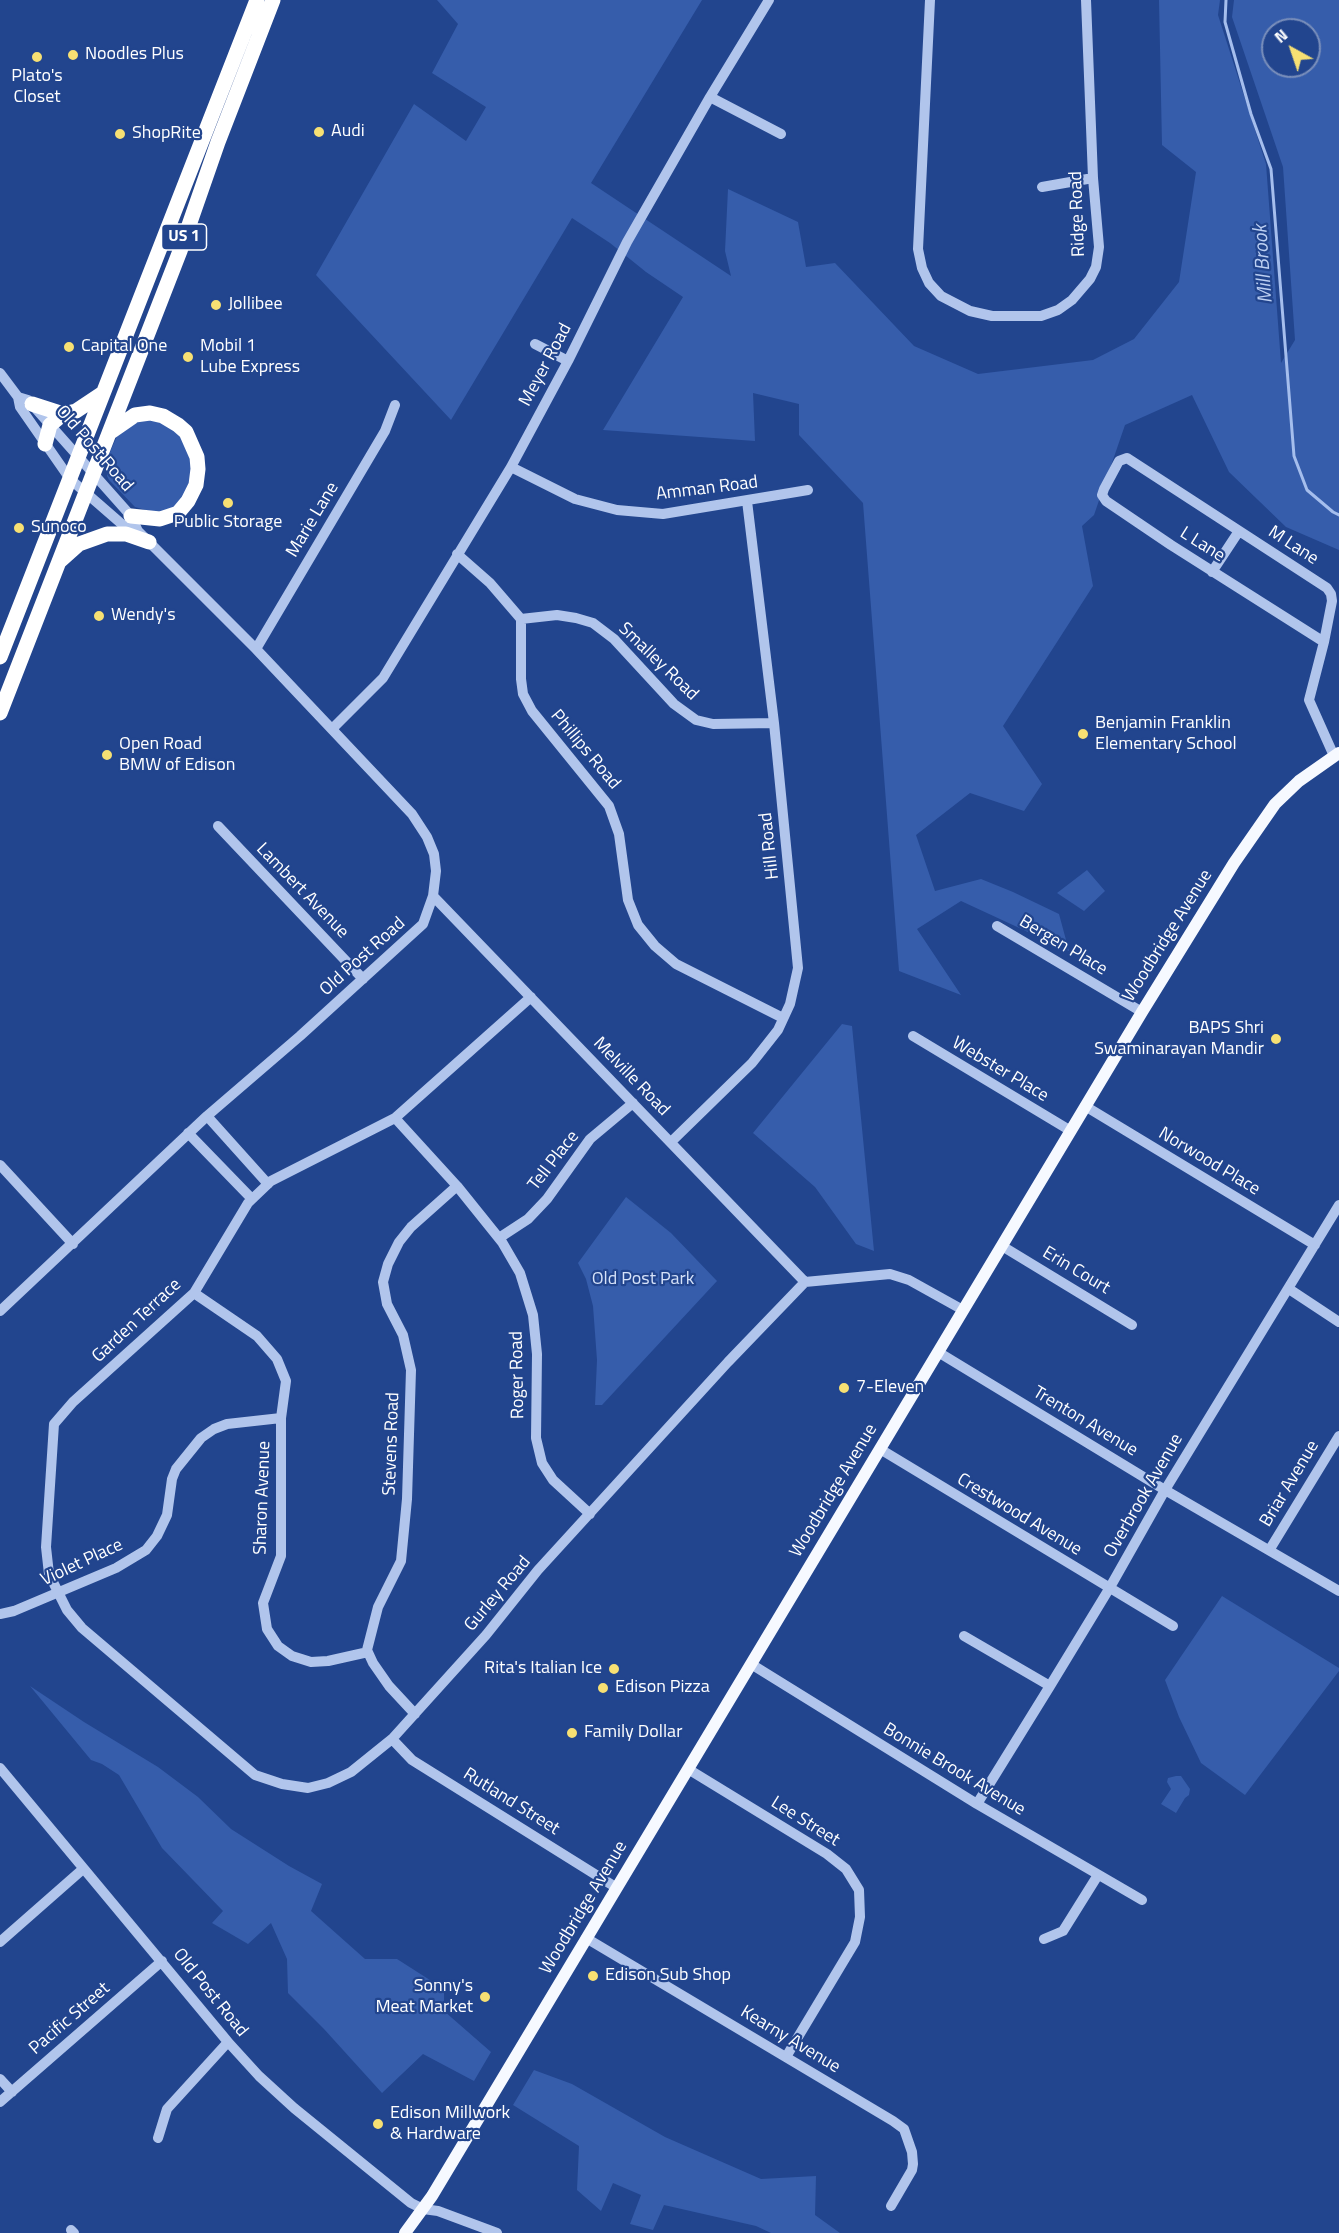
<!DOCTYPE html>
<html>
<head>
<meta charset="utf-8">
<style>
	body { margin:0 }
	#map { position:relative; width:1339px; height:2233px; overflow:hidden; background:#22458e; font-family:"Titillium Web",sans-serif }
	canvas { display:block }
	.north { position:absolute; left:1261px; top:18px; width:60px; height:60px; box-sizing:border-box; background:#22458e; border:2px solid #7a8fbb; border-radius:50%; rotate:320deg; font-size:16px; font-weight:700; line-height:24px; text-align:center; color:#fff }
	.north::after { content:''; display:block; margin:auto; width:21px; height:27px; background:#f7e073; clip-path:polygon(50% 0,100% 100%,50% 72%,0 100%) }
</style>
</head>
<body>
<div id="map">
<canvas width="1339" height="2233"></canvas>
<div class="north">N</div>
</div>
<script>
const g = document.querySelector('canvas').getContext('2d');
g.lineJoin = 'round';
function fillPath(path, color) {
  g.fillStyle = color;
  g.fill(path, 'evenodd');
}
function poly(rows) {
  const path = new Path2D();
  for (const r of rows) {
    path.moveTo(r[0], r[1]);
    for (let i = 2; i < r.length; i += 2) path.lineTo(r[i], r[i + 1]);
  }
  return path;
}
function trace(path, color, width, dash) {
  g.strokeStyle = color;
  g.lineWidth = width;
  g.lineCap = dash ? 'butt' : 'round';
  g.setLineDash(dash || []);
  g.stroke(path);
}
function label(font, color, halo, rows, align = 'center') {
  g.font = font + ' "Titillium Web",sans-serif';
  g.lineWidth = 4.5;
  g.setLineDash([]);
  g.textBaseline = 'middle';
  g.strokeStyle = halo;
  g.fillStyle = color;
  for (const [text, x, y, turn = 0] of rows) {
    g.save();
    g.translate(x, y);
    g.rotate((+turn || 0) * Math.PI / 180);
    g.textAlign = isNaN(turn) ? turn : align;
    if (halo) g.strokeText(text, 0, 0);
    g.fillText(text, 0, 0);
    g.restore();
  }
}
const green = poly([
	[437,0,702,0,591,183,731,276,725,251,728,189,798,222,806,267,835,263,914,346,978,374,1093,360,1134,339,1179,282,1196,172,1162,145,1159,0,1220,0,1218,15,1266,164,1281,363,1295,340,1283,167,1232,17,1234,0,1339,0,1339,550,1286,527,1229,472,1192,395,1125,425,1094,515,1082,526,1093,586,1003,726,1042,784,1024,811,970,793,916,835,935,891,981,879,1013,892,1059,914,1069,951,961,901,917,929,961,995,899,971,863,503,799,435,799,404,753,393,755,441,603,430,683,297,646,272,610,243,572,218,451,420,316,275,414,104,466,141,486,107,432,73,458,24],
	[1273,30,1309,30,1309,66,1273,66],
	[145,419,168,424,184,440,192,464,189,486,183,497,173,508,160,514,135,507,109,480,107,476,108,471,106,473,107,459,117,436,125,427],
	[1087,870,1105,891,1084,911,1057,893],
	[842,1024,852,1026,874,1251,856,1244,815,1187,753,1133],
	[626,1197,671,1233,717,1281,602,1405,595,1405,597,1360,593,1306,586,1279,578,1263],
	[1222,1596,1339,1668,1339,1671,1245,1795,1201,1763,1179,1717,1165,1680],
	[30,1686,84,1722,158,1767,198,1797,231,1829,289,1866,322,1884,311,1911,365,1959,397,1959,444,1989,444,2011,491,2052,474,2081,423,2054,382,2093,324,2029,288,1993,287,1959,271,1923,248,1944,212,1923,223,1911,162,1848,119,1775,102,1764,91,1760],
	[1176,1776,1181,1776,1190,1789,1189,1795,1185,1798,1176,1813,1161,1804,1171,1789,1167,1782,1168,1778],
	[534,2070,572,2084,665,2137,761,2179,816,2176,815,2215,840,2233,771,2233,756,2226,664,2205,653,2230,630,2224,641,2195,613,2183,601,2211,577,2190,579,2146,513,2105]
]);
const stream = poly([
	[1226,0,1225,22,1251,114,1271,169,1294,456,1307,490,1333,512,1339,515]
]);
const minor = poly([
	[930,0,918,249,922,268,929,283,941,296,970,311,992,316,1041,316,1058,310,1072,300,1090,279,1096,267,1099,247,1093,178,1086,0],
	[710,97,781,134],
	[1042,187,1093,178],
	[535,344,568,361],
	[0,373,18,397,20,407,70,479,124,526,138,531],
	[511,467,575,499,617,510,663,514,808,490],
	[457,554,490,583,521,619,521,679,523,694,532,711,609,806,619,834,628,900,638,925,655,946,676,964,783,1018],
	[1212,572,1239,531],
	[521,619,557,615,576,618,593,623,614,639,674,704,696,720,713,724,774,723],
	[1324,642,1171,545,1106,501,1102,495,1104,489,1119,461,1127,458,1327,588,1331,594,1332,601,1324,642,1309,700,1334,756],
	[256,649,385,431,395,405],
	[332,729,383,678,511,467,568,361,627,242,710,97,769,0],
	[218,826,363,979],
	[433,896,805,1282],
	[997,926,1142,1012],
	[531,997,395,1118,271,1181,248,1203,194,1293,73,1402,54,1424,46,1547,49,1574,67,1610,82,1628,255,1775,282,1784,308,1788,328,1783,351,1772,392,1739,486,1635,538,1570,728,1362,805,1282,890,1274,909,1280,963,1310],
	[913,1036,1071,1131],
	[1085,1106,1315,1245],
	[207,1116,268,1184],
	[395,1118,457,1186,502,1242,520,1273,533,1315,537,1354,536,1438,542,1463,553,1480,590,1514],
	[188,1133,252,1199],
	[671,1142,752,1063,778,1030,790,1004,798,968,774,723,747,501],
	[0,1165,73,1244],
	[499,1238,528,1219,547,1199,590,1139,633,1103],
	[1002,1246,1132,1325],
	[1289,1289,1339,1322],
	[194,1293,257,1336,277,1359,286,1381,281,1418,281,1556,263,1603,267,1629,278,1646,292,1656,311,1662,328,1661,368,1652],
	[0,1311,207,1116,300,1036,423,924,433,896,436,871,434,854,427,837,412,814,256,649,138,531,131,516,28,400,18,397],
	[938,1352,1165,1490,1339,1591],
	[880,1449,1173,1626],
	[1270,1549,1339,1436],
	[0,1614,14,1611,116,1568,146,1550,157,1536,167,1515,172,1479,176,1469,201,1438,214,1429,227,1424,281,1418],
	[964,1636,1050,1686],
	[751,1664,977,1804,1142,1900],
	[415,1714,389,1686,373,1663,367,1650,378,1607,401,1561,407,1499,411,1370,403,1335,387,1304,383,1282,388,1264,399,1242,411,1227,457,1186],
	[392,1739,412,1760,617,1888],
	[0,1768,228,2042,259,2076,294,2108,411,2203,423,2209,438,2211,497,2233],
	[688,1769,827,1854,846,1869,859,1890,860,1917,855,1942,786,2057],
	[977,1804,1050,1686,1109,1589,1165,1490,1339,1205],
	[586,1938,893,2121,904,2129,912,2152,913,2164,912,2170,891,2206],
	[1044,1939,1063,1931,1098,1875],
	[0,1942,83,1869],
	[0,2079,12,2092],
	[0,2102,162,1961],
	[158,2138,167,2109,228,2042],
	[71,2230,74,2233]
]);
const major = poly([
	[405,2233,432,2196,1142,1012,1234,863,1275,804,1299,781,1339,753]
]);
const highway = poly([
	[32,404,63,414],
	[109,433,135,415,150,413,163,416,178,425,186,432,197,457,198,469,196,485,188,501,178,513,160,519,131,516],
	[45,444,50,425,56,420,63,414,76,411,103,393],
	[60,561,79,544,107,534,126,534,149,542],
	[0,657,257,0],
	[0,713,180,251,218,142,273,0]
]);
const markers = [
	[73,55,6,"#f7e073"],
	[37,57,6,"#f7e073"],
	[319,132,6,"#f7e073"],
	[120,134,6,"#f7e073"],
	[216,305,6,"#f7e073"],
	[69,347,6,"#f7e073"],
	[188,357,6,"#f7e073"],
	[228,503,6,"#f7e073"],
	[19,528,6,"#f7e073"],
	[99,616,6,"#f7e073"],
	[1083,734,6,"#f7e073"],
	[107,755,6,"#f7e073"],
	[1276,1039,6,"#f7e073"],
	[844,1388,6,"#f7e073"],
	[614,1669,6,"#f7e073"],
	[603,1688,6,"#f7e073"],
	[572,1733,6,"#f7e073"],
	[593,1976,6,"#f7e073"],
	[485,1997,6,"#f7e073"],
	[378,2124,6,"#f7e073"]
];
const shields = [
	[184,237,45]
];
const shieldNames = [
	["US 1",184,237]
];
const poiNames = [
	["Noodles Plus",85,55],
	["Plato's",37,77,"center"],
	["Closet",37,98,"center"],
	["Audi",331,132],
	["ShopRite",132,134],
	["Jollibee",228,305],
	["Capital One",81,347],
	["Mobil 1",200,347],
	["Lube Express",200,368],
	["Public Storage",228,523,"center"],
	["Sunoco",31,528],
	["Wendy's",111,616],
	["Benjamin Franklin",1095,724],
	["Elementary School",1095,745],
	["Open Road",119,745],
	["BMW of Edison",119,766],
	["BAPS Shri",1264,1029,"right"],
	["Swaminarayan Mandir",1264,1050,"right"],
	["7-Eleven",856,1388],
	["Rita's Italian Ice",602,1669,"right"],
	["Edison Pizza",615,1688],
	["Family Dollar",584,1733],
	["Edison Sub Shop",605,1976],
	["Sonny's",473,1987,"right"],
	["Meat Market",473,2008,"right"],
	["Edison Millwork",390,2114],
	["& Hardware",390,2135]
];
const streetNames = [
	["Ridge Road",1078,214,-92],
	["Meyer Road",546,365,-62],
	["Old Post Road",94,449,49],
	["Amman Road",707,489,-7],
	["Marie Lane",313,520,-59],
	["L Lane",1202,545,32],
	["M Lane",1293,546,33],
	["Smalley Road",658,662,44],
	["Phillips Road",585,750,50],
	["Hill Road",770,846,-96],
	["Lambert Avenue",302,891,46],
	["Woodbridge Avenue",1168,936,-58],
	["Bergen Place",1063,946,31],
	["Old Post Road",363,957,-42],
	["Webster Place",1000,1070,31],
	["Melville Road",631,1077,46],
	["Tell Place",554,1161,-52],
	["Norwood Place",1209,1162,31],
	["Erin Court",1076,1271,31],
	["Garden Terrace",137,1321,-43],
	["Roger Road",518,1375,-91],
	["Trenton Avenue",1085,1422,31],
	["Stevens Road",392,1444,-88],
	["Briar Avenue",1290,1484,-59],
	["Woodbridge Avenue",834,1491,-59],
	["Overbrook Avenue",1144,1496,-60],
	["Sharon Avenue",263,1498,-88],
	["Crestwood Avenue",1019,1515,31],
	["Violet Place",82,1563,-25],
	["Gurley Road",498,1594,-50],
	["Bonnie Brook Avenue",954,1770,31],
	["Rutland Street",511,1802,32],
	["Lee Street",805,1822,32],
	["Woodbridge Avenue",584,1908,-59],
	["Old Post Road",210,1993,51],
	["Pacific Street",70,2019,-41],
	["Kearny Avenue",790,2040,31]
];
const parkNames = [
	["Old Post Park",643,1280]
];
const waterNames = [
	["Mill Brook",1264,264,-94]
];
fillPath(green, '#365dab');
trace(stream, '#a5beed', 3);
trace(minor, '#b1c5ec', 10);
trace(major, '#f6f9ff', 12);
trace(highway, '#fff', 15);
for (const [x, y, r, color] of markers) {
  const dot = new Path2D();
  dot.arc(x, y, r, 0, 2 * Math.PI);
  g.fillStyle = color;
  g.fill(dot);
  trace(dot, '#22458e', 2);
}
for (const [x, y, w] of shields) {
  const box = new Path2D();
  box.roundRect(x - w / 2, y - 13, w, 26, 4.5);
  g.fillStyle = '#22458e';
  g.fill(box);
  trace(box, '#fff', 1.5);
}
label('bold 16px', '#fff', null, shieldNames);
label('18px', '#fff', '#22458e', poiNames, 'left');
label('18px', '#fff', '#22458e', streetNames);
label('18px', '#d6e2f9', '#22458e', parkNames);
label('italic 20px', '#bdd0f3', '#22458e', waterNames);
</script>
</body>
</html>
